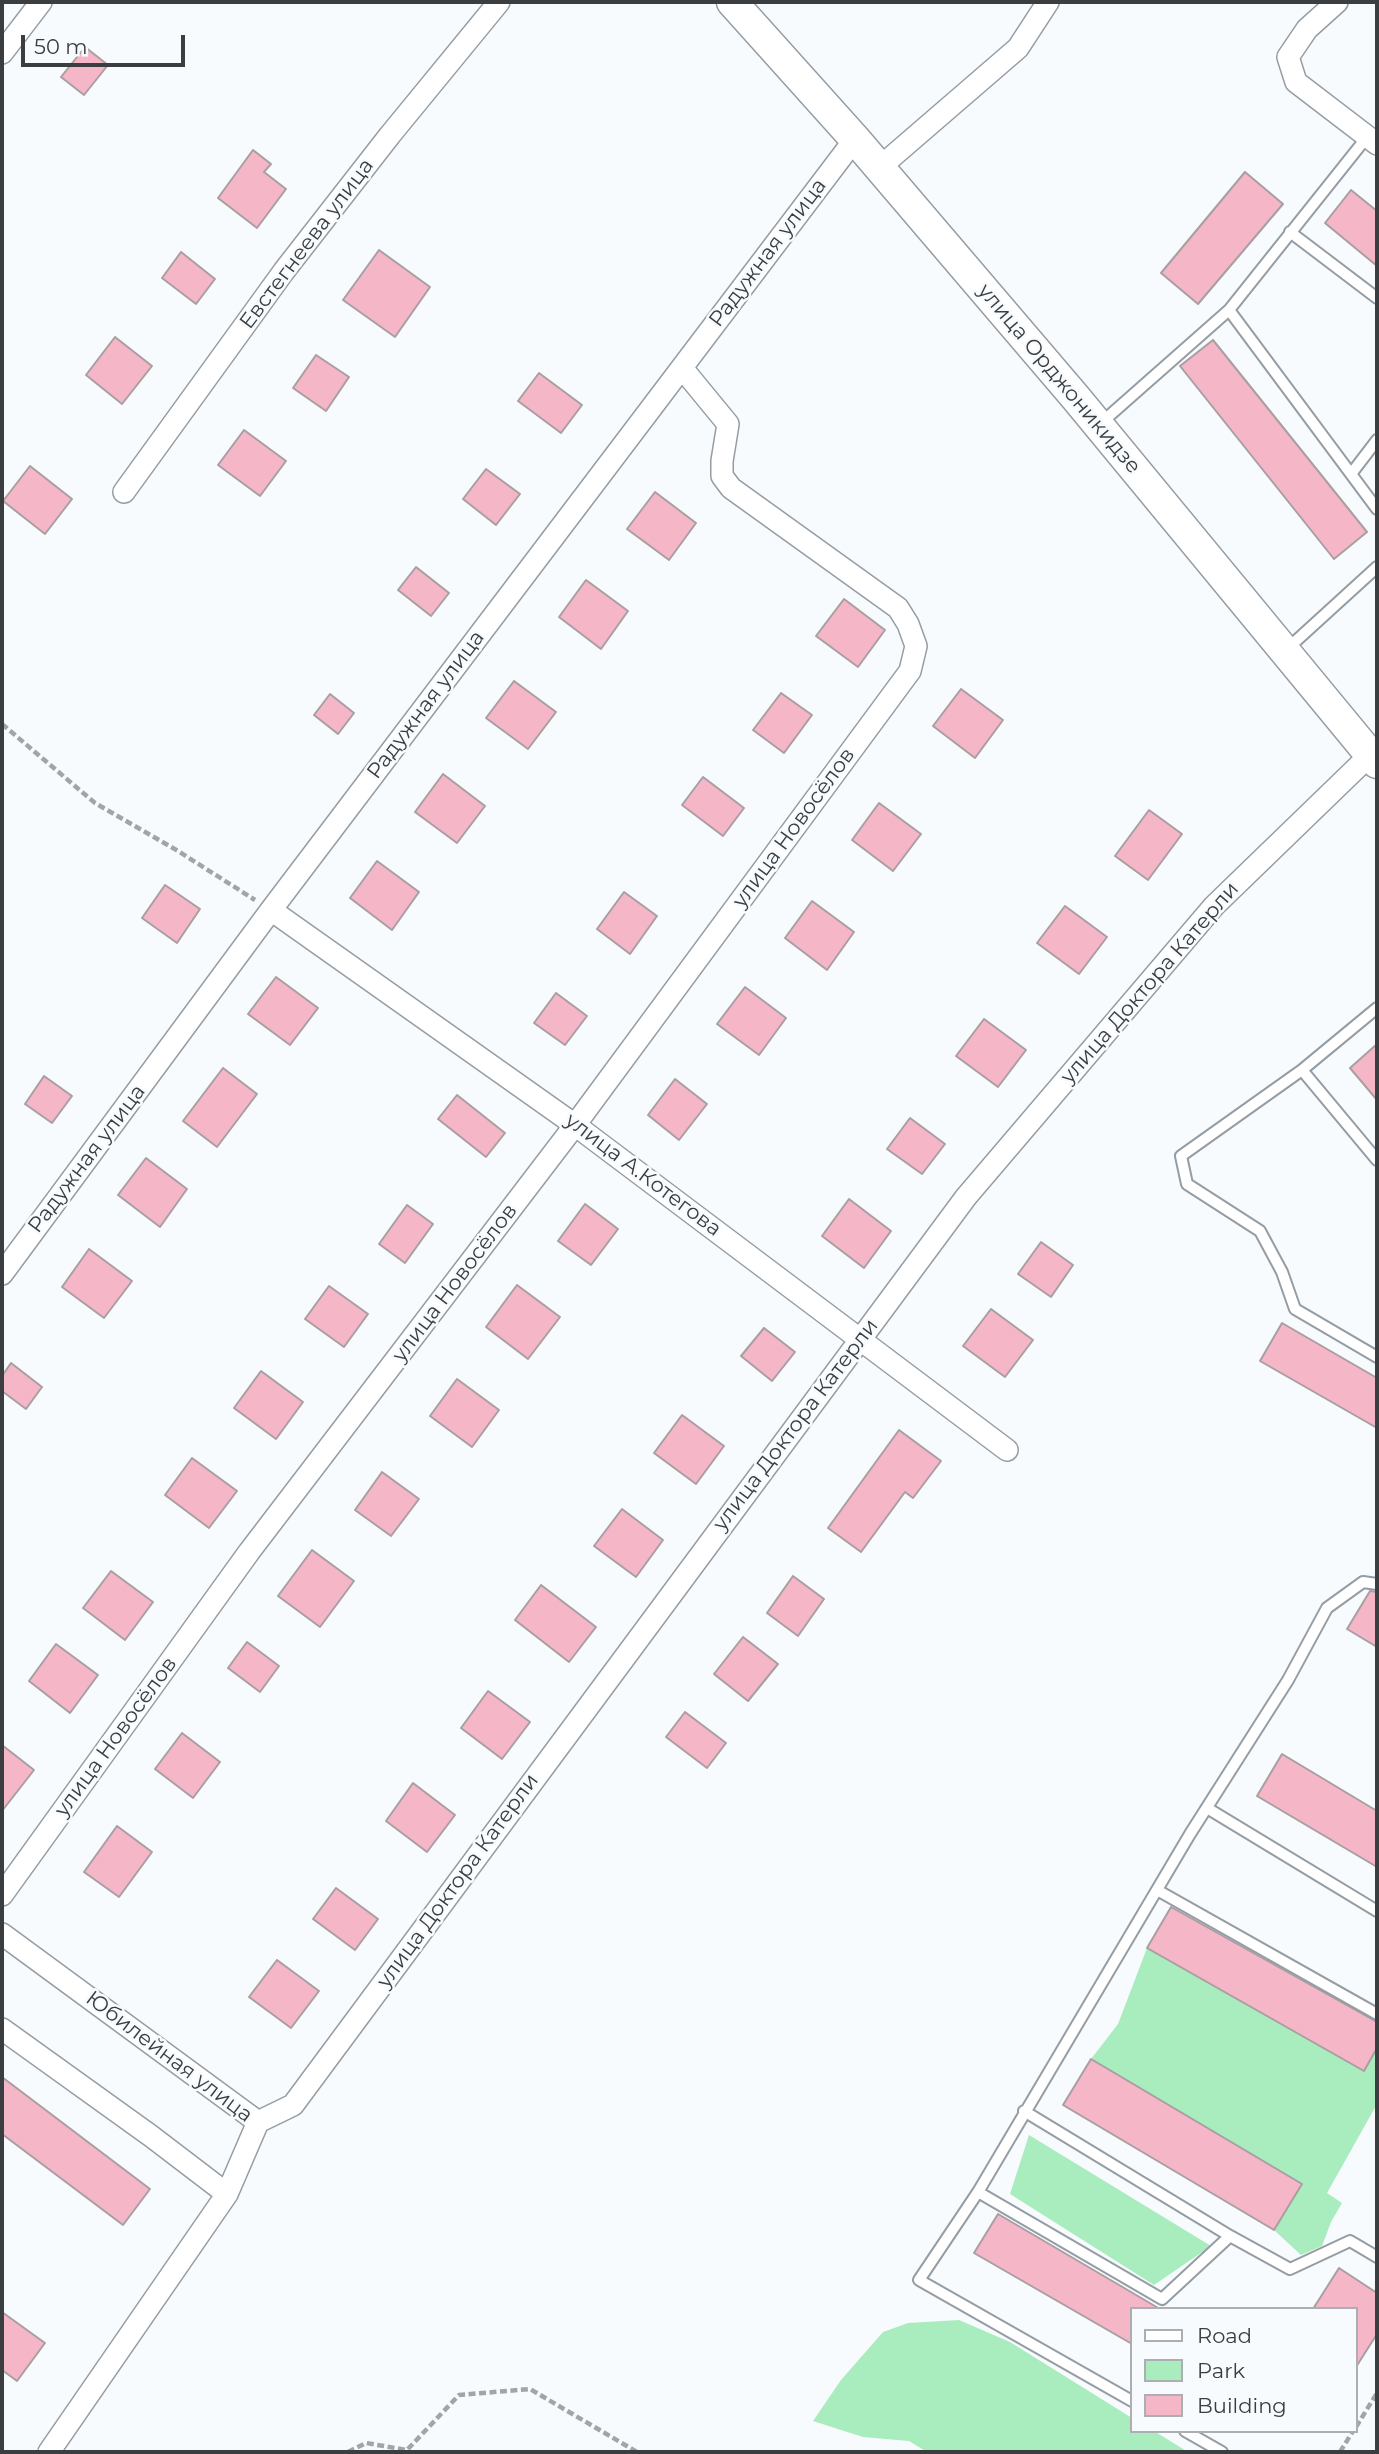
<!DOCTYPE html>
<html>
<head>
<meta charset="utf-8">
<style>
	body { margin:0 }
	#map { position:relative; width:1379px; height:2454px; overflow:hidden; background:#f7fbfe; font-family:Montserrat,sans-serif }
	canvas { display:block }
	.frame { position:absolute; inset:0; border:4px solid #3a3e40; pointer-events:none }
	.legend { position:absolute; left:1130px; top:2307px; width:228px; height:126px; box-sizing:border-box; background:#f7fbfe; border:2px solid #abafb2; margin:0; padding:9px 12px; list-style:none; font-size:21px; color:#3a3e40 }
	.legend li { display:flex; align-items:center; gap:14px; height:35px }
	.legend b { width:35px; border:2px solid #abafb2 }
	.scale { position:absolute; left:21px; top:35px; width:164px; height:32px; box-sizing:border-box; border:4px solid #3a3e40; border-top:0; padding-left:9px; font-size:21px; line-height:24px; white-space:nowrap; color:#3a3e40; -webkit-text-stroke:5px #f7fbfe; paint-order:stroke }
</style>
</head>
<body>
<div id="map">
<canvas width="1379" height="2454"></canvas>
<div class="frame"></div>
<ul class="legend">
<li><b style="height:9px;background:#fff"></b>Road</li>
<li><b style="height:19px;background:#a9ecbe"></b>Park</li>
<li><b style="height:19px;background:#f5b6c8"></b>Building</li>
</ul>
<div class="scale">50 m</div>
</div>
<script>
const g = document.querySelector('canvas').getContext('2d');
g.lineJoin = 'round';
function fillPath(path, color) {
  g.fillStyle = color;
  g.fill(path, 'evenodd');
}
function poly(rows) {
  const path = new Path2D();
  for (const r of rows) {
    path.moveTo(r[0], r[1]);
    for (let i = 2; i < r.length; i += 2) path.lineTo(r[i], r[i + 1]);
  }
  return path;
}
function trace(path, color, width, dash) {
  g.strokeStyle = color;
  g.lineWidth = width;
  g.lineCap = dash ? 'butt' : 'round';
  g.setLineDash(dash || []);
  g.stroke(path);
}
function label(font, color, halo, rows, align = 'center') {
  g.font = font + ' Montserrat,sans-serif';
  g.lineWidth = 5;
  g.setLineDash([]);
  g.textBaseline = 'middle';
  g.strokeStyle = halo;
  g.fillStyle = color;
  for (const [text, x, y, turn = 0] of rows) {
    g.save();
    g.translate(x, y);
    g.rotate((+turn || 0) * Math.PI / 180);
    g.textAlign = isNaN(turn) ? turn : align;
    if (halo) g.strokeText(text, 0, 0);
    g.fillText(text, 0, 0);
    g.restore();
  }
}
const green = poly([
	[1147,1948,1363,2071,1377,2048,1377,2104,1327,2193,1342,2203,1331,2222,1322,2246,1301,2255,1274,2230,1301,2184,1091,2059,1118,2024],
	[1029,2135,1211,2246,1154,2285,1010,2194],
	[959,2320,1010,2342,1132,2418,1132,2431,1154,2431,1188,2452,927,2452,909,2441,863,2437,813,2421,841,2380,883,2332,908,2323]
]);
const building = poly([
	[85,47,108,65,84,95,61,77,85,47],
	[253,150,271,164,264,172,286,189,257,228,218,198,253,150],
	[1245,172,1283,204,1198,304,1161,273,1245,172],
	[1351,190,1377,211,1377,266,1325,223,1351,190],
	[379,250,430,287,395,337,343,300,379,250],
	[181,252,215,279,196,304,162,278,181,252],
	[115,337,152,366,122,404,86,375,115,337],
	[1213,340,1367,532,1334,559,1180,366,1213,340],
	[316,355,349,377,326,411,293,388,316,355],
	[539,373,582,405,561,433,518,401,539,373],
	[244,430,286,461,260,496,218,465,244,430],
	[30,466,72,499,45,534,3,501,30,466],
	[486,469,520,494,496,525,463,499,486,469],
	[655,492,696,523,669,560,627,529,655,492],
	[416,567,449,593,431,616,398,590,416,567],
	[586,580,628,611,601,649,559,617,586,580],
	[844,599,885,630,858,667,816,636,844,599],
	[514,681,556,712,528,749,486,718,514,681],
	[961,689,1003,720,975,758,933,726,961,689],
	[781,693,812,715,784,753,753,730,781,693],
	[330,694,354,713,338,734,314,715,330,694],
	[443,774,485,806,457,843,415,812,443,774],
	[703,777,744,808,723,836,682,805,703,777],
	[879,803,921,834,893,871,852,840,879,803],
	[1149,810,1182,834,1148,880,1115,856,1149,810],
	[377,861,419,892,392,930,350,898,377,861],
	[165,885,200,909,177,943,142,918,165,885],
	[624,892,657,916,630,954,597,929,624,892],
	[812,901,854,932,827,970,785,938,812,901],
	[1065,906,1107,937,1079,974,1037,943,1065,906],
	[276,977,318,1008,290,1045,248,1014,276,977],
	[745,987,786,1018,759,1055,717,1024,745,987],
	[556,993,587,1016,565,1045,534,1023,556,993],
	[984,1019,1026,1050,998,1087,956,1056,984,1019],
	[1377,1044,1377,1100,1350,1068,1377,1044],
	[223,1068,257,1094,217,1147,183,1121,223,1068],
	[44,1076,72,1096,52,1123,25,1104,44,1076],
	[675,1079,707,1104,679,1140,648,1115,675,1079],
	[457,1095,505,1133,486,1157,438,1119,457,1095],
	[910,1118,945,1144,922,1174,887,1149,910,1118],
	[146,1158,187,1189,160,1227,118,1195,146,1158],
	[849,1199,891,1231,864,1268,822,1236,849,1199],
	[585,1204,618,1229,591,1265,558,1241,585,1204],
	[407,1205,433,1224,405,1263,379,1244,407,1205],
	[1041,1242,1073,1265,1051,1297,1018,1274,1041,1242],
	[89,1249,132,1281,104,1318,62,1287,89,1249],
	[517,1285,560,1317,528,1359,486,1327,517,1285],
	[329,1286,368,1314,344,1347,305,1319,329,1286],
	[991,1309,1033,1340,1005,1377,963,1346,991,1309],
	[1282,1323,1377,1378,1377,1428,1260,1361,1282,1323],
	[764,1328,795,1352,772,1381,741,1356,764,1328],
	[11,1363,42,1387,26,1409,2,1391,2,1376,11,1363],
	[261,1371,303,1402,276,1439,234,1408,261,1371],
	[457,1379,499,1410,472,1447,430,1416,457,1379],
	[682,1415,724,1446,696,1484,654,1453,682,1415],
	[899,1430,941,1461,913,1498,905,1492,861,1552,828,1528,899,1430],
	[192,1458,237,1491,209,1528,165,1495,192,1458],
	[382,1472,419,1499,391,1536,355,1510,382,1472],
	[622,1509,663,1540,636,1577,594,1546,622,1509],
	[312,1550,354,1581,320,1627,278,1596,312,1550],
	[111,1571,153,1602,125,1640,83,1608,111,1571],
	[793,1576,824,1599,798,1636,767,1613,793,1576],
	[541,1585,596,1627,569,1662,515,1620,541,1585],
	[1370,1591,1377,1592,1377,1647,1347,1629,1370,1591],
	[743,1637,778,1664,748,1701,714,1674,743,1637],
	[247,1642,279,1666,260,1692,228,1668,247,1642],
	[56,1644,98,1675,70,1713,29,1681,56,1644],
	[488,1691,530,1722,502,1759,461,1728,488,1691],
	[685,1712,726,1743,707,1768,666,1737,685,1712],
	[182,1733,220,1762,193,1798,155,1769,182,1733],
	[2,1745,34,1770,2,1811,2,1745],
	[1282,1754,1377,1811,1377,1867,1257,1796,1282,1754],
	[413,1783,455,1815,427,1852,386,1821,413,1783],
	[117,1826,152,1852,119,1897,84,1872,117,1826],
	[336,1888,378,1919,355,1950,313,1919,336,1888],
	[1171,1907,1377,2022,1377,2048,1364,2071,1147,1948,1171,1907],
	[277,1960,319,1991,291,2028,249,1997,277,1960],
	[1091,2059,1302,2184,1274,2230,1063,2105,1091,2059],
	[2,2077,150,2189,123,2225,2,2134,2,2077],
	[998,2214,1160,2309,1132,2309,1132,2344,974,2253,998,2214],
	[1339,2268,1377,2293,1377,2334,1356,2367,1356,2309,1313,2309,1339,2268],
	[2,2312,45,2343,17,2381,2,2370,2,2312]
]);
const path = poly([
	[2,724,95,803,178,851,255,900],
	[1356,2427,1377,2393],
	[348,2452,366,2443,407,2450,459,2395,530,2389,637,2452],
	[1340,2452,1353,2431]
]);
const lane = poly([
	[1290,232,1377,298],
	[1229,310,1377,509],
	[1101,423,1229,310,1367,137],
	[1351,474,1377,440],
	[1286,650,1377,567],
	[1377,1008,1302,1070,1181,1156,1187,1184,1260,1231,1282,1272,1295,1309,1377,1357],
	[1302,1070,1377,1160],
	[1207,1808,1377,1911],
	[1157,1890,1377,2014],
	[1024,2111,1230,2236],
	[978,2192,1162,2299,1230,2236,1290,2269,1350,2241,1377,2257],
	[1132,2401,919,2280,978,2192,1190,1834,1288,1680,1327,1608,1363,1582,1377,1584],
	[1185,2431,1222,2452]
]);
const street = poly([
	[1337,2,1307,29,1288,57,1296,82,1377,144],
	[2,53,41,2],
	[879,168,1018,48,1048,2],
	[124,492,284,271,390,135,499,2],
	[271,910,575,1125,1007,1450],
	[2,1274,271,910,855,139],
	[2,1895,249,1552,575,1125,910,671,916,646,908,624,898,608,731,488,722,476,722,461,728,424,682,368],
	[2,1934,258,2122],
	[2,2029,151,2136,227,2194],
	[258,2122,293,2105,966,1197,1214,906,1370,755],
	[49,2452,227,2194,258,2122]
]);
const secondary = poly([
	[732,2,855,139,1076,398,1377,763]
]);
const streetNames = [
	["Евстегнеева улица",307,244,-53],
	["Радужная улица",768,253,-53],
	["улица Орджоникидзе",1059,379,50],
	["Радужная улица",426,705,-53],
	["улица Новосёлов",794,828,-54],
	["улица Доктора Катерли",1150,983,-49],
	["Радужная улица",87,1159,-53],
	["улица А.Котегова",643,1175,37],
	["улица Новосёлов",455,1283,-53],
	["улица Доктора Катерли",796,1425,-53],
	["улица Новосёлов",116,1737,-54],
	["улица Доктора Катерли",458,1881,-54],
	["Юбилейная улица",169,2057,37]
];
fillPath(green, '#a9ecbe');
fillPath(building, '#f5b6c8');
trace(building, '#a99ea1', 2);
trace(lane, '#959da4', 14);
trace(street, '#959da4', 24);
trace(secondary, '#959da4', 33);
trace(path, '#a1a5a8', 4.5, [7, 3.5]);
trace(lane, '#fff', 10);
trace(street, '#fff', 21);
trace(secondary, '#fff', 30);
label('21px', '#3a3e40', '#f7fbfe', streetNames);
</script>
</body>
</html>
